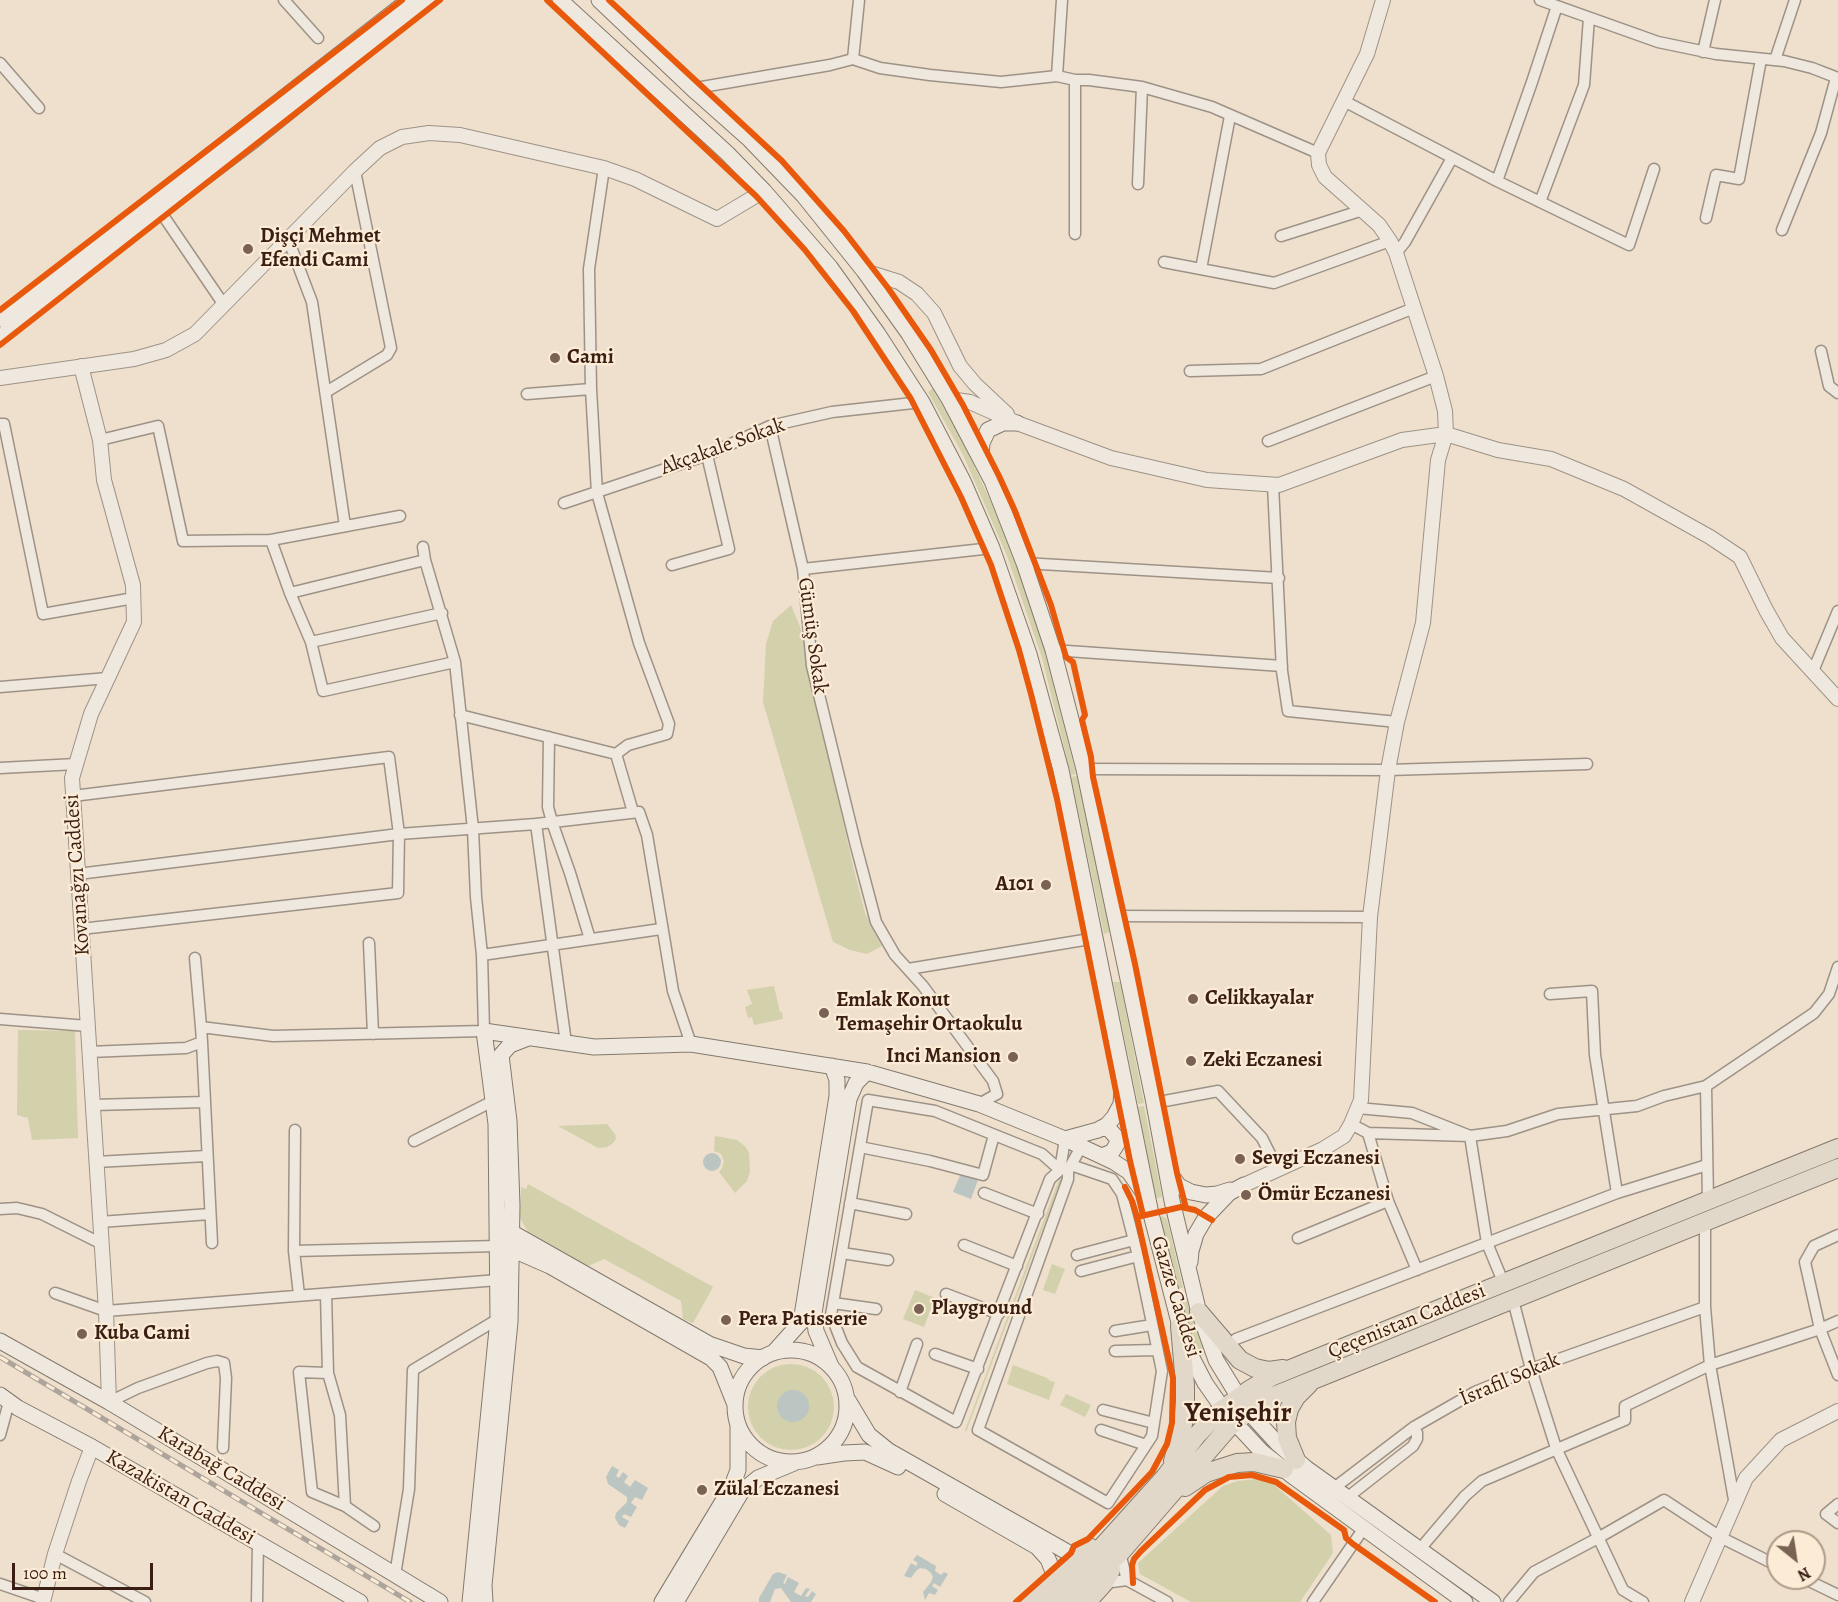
<!DOCTYPE html>
<html>
<head>
<meta charset="utf-8">
<style>
	body { margin:0 }
	#map { position:relative; width:1838px; height:1602px; overflow:hidden; background:#eee0cc; font-family:Alegreya,serif }
	canvas { display:block }
	.north { position:absolute; left:1766px; top:1530px; width:60px; height:60px; box-sizing:border-box; background:#fcecd5; border:2px solid #ae9a88; border-radius:50%; rotate:150deg; font-size:16px; font-weight:700; line-height:24px; text-align:center; color:#3a1e14 }
	.north::after { content:''; display:block; margin:auto; width:21px; height:27px; background:#796254; clip-path:polygon(50% 0,100% 100%,50% 72%,0 100%) }
	.scale { position:absolute; left:12px; top:1563px; width:141px; height:27px; box-sizing:border-box; border:3px solid #3a1e14; border-top:0; padding-left:8px; font-size:18px; line-height:21px; white-space:nowrap; color:#3a1e14; -webkit-text-stroke:4px #fcecd5; paint-order:stroke }
</style>
</head>
<body>
<div id="map">
<canvas width="1838" height="1602"></canvas>
<div class="north">N</div>
<div class="scale">100 m</div>
</div>
<script>
const g = document.querySelector('canvas').getContext('2d');
g.lineJoin = 'round';
function fillPath(path, color) {
  g.fillStyle = color;
  g.fill(path, 'evenodd');
}
function poly(rows) {
  const path = new Path2D();
  for (const r of rows) {
    if (r.length === 3) {
      path.moveTo(r[0] + r[2], r[1]);
      path.arc(r[0], r[1], r[2], 0, 2 * Math.PI);
      continue;
    }
    path.moveTo(r[0], r[1]);
    for (let i = 2; i < r.length; i += 2) path.lineTo(r[i], r[i + 1]);
  }
  return path;
}
function trace(path, color, width, dash) {
  g.strokeStyle = color;
  g.lineWidth = width;
  g.lineCap = dash ? 'butt' : 'round';
  g.setLineDash(dash || []);
  g.stroke(path);
}
function label(font, color, halo, rows, align = 'center') {
  g.font = font + ' Alegreya,serif';
  g.lineWidth = 4.5;
  g.setLineDash([]);
  g.textBaseline = 'middle';
  g.strokeStyle = halo;
  g.fillStyle = color;
  for (const [text, x, y, turn = 0] of rows) {
    g.save();
    g.translate(x, y);
    g.rotate((+turn || 0) * Math.PI / 180);
    g.textAlign = isNaN(turn) ? turn : align;
    if (halo) g.strokeText(text, 0, 0);
    g.fillText(text, 0, 0);
    g.restore();
  }
}
const green = poly([
	[933,388,961,438,992,504,1013,555,1035,615,1046,656,1076,774,1071,775,1042,658,1007,556,964,457,928,392],
	[791,605,801,629,853,866,865,913,882,946,867,954,850,950,833,942,763,702,766,644,773,621],
	[1077,776,1110,932,1104,934,1071,777],
	[1113,982,1120,982,1144,1103,1138,1104],
	[774,986,780,1012,782,1012,783,1019,754,1025,752,1017,748,1018,745,1007,752,1004,747,990],
	[18,1030,75,1031,78,1138,32,1140,28,1118,17,1115],
	[1144,1106,1162,1197,1156,1198,1138,1107],
	[607,1124,615,1134,616,1139,612,1144,607,1147,598,1148,558,1126],
	[715,1136,737,1140,746,1147,749,1153,750,1172,747,1181,735,1193,719,1172,722,1168,724,1161,721,1154,714,1151],
	[1062,1171,1064,1172,966,1432,965,1430],
	[528,1184,713,1287,693,1323,683,1319,681,1301,604,1259,586,1267,528,1232,520,1218,521,1187,526,1189],
	[1162,1216,1167,1219,1183,1288,1178,1288,1160,1220],
	[1052,1264,1065,1269,1055,1294,1043,1290],
	[915,1290,935,1298,924,1327,903,1319],
	[1184,1292,1194,1325,1210,1350,1194,1360,1178,1293],
	[791,1407,43],
	[1013,1365,1047,1378,1050,1381,1055,1382,1049,1400,1007,1384],
	[1066,1394,1091,1405,1085,1417,1060,1405],
	[1256,1479,1272,1483,1331,1535,1333,1553,1300,1602,1191,1602,1140,1574,1138,1563,1223,1486,1238,1481]
]);
const water = poly([
	[712,1162,9],
	[961,1173,978,1180,971,1199,953,1192],
	[793,1406,16],
	[612,1466,619,1470,616,1476,619,1478,623,1472,628,1476,624,1482,630,1487,635,1480,648,1488,642,1500,635,1497,631,1503,637,1507,631,1517,624,1514,622,1517,629,1521,625,1528,619,1525,615,1518,616,1513,627,1502,627,1497,608,1484,606,1477],
	[917,1555,936,1566,935,1571,941,1575,944,1572,948,1574,940,1587,934,1583,932,1586,938,1590,935,1595,929,1593,925,1600,923,1592,931,1582,933,1577,931,1573,926,1569,920,1568,916,1571,911,1578,904,1576,911,1563,916,1566,918,1563,913,1560],
	[778,1572,787,1575,783,1583,785,1584,788,1577,799,1583,794,1592,801,1596,806,1588,810,1589,805,1596,808,1597,812,1591,816,1594,811,1602,791,1602,781,1588,775,1589,770,1602,759,1602,759,1598,773,1574]
]);
const minor = poly([
	[284,0,318,38],
	[1540,0,1658,42,1716,54,1784,61,1812,68,1838,78],
	[1703,52,1715,0],
	[853,59,859,0],
	[1775,60,1795,0],
	[0,63,39,108],
	[1057,76,1062,0],
	[696,92,702,87,830,65,853,59,880,68,930,75,1001,82,1057,76,1075,80,1089,80,1142,87,1212,107,1318,153],
	[1344,101,1497,181,1629,245,1654,169],
	[604,168,589,269,591,389,597,493,639,643,669,724,667,734,628,745,616,754,633,812],
	[1497,181,1532,82,1557,6],
	[1138,184,1142,87],
	[1540,202,1584,85,1589,18],
	[160,211,224,305],
	[1706,218,1716,175,1739,179,1761,59],
	[1782,230,1821,133,1836,78],
	[1075,234,1075,80],
	[1281,236,1363,210],
	[288,239,312,302,345,526],
	[1396,253,1405,242,1452,158],
	[1164,262,1274,283,1390,241],
	[1201,269,1230,116],
	[1821,351,1829,386,1838,393],
	[1190,371,1261,369,1414,308],
	[326,392,387,355,391,348,355,171],
	[527,394,591,389],
	[0,424,4,424,43,614,134,598],
	[770,426,803,569,812,666,856,846,876,922,895,955,923,986,993,1081,997,1094,979,1104],
	[100,440,158,426,183,541,271,540,290,593,311,642,323,691,455,662],
	[1268,441,1436,376],
	[1273,485,1282,671,1288,711,1397,722],
	[564,503,707,455,770,426,832,412,922,402],
	[271,540,400,516],
	[1024,563,1279,578],
	[672,565,729,549,707,455],
	[803,569,992,548],
	[290,593,425,560],
	[311,642,442,613],
	[1053,650,1282,666],
	[1813,671,1838,611],
	[0,687,108,678],
	[460,715,616,754],
	[549,737,548,807,552,822,570,873,590,939],
	[0,768,76,764],
	[1084,769,1388,770,1587,764],
	[73,796,389,757,399,834,398,893,81,929],
	[536,824,566,1043],
	[78,874,399,834,536,824,639,812,647,835,673,991,691,1044],
	[1114,916,1370,917],
	[369,943,373,1034],
	[482,955,661,929],
	[195,958,201,1027],
	[908,969,1096,938],
	[1550,994,1592,991,1595,1055,1617,1193],
	[0,1019,88,1026],
	[202,1042,212,1243],
	[89,1052,186,1048,202,1042,201,1027,273,1036,484,1031,482,955,476,897,473,829,455,662,425,560,423,547],
	[1706,1086,1708,1201],
	[1154,1103,1218,1091,1262,1138,1278,1170],
	[93,1105,205,1102],
	[1351,1124,1368,1133,1470,1136,1412,1113,1358,1108],
	[295,1130,294,1251,299,1295],
	[1368,1133,1388,1201,1417,1270],
	[414,1141,493,1101],
	[860,1147,930,1161,983,1175,994,1135],
	[96,1162,207,1156],
	[1071,1165,1112,1179,1122,1194,1138,1256,1162,1371,1152,1436,1108,1503,978,1430,1068,1179,1068,1171,1071,1165,1081,1147],
	[1060,1170,1050,1179,956,1422,857,1367,842,1343,831,1315,868,1100,935,1111,1042,1154,1060,1170,1065,1139],
	[984,1193,1038,1214],
	[850,1203,906,1214],
	[0,1209,17,1208,42,1214,100,1243],
	[1705,1221,1705,1307,1710,1365,1735,1505],
	[100,1222,210,1214],
	[1838,1235,1814,1246,1805,1262,1820,1329,1838,1375],
	[1298,1238,1388,1201],
	[964,1245,1017,1266],
	[294,1251,497,1246,503,1247],
	[842,1253,888,1260],
	[1077,1255,1134,1240],
	[1081,1271,1138,1256],
	[1504,1284,1487,1243,1470,1136,1507,1131,1558,1114,1637,1106,1664,1096,1706,1086,1814,1013,1829,994,1838,967],
	[55,1293,106,1311,498,1280],
	[326,1294,328,1373,340,1415,345,1506],
	[946,1294,999,1314],
	[1513,1300,1531,1369,1556,1448,1623,1590,1643,1602],
	[833,1303,876,1309],
	[1115,1331,1152,1325],
	[1236,1339,1617,1193,1707,1165],
	[1115,1351,1157,1350],
	[935,1354,978,1369],
	[328,1373,299,1372,312,1492,345,1506,374,1526],
	[900,1392,917,1344],
	[109,1402,138,1388,207,1363,217,1361,224,1363,226,1378,223,1448],
	[1103,1410,1154,1423],
	[1101,1430,1146,1445],
	[0,1435,9,1402],
	[1334,1488,1414,1427,1475,1392,1531,1369,1705,1307],
	[1348,1497,1413,1446,1417,1439,1417,1433,1414,1427],
	[1838,1504,1826,1514,1838,1523],
	[1420,1549,1465,1496,1482,1481,1625,1420,1625,1406,1710,1365,1820,1329,1838,1321],
	[1120,1553,1127,1580],
	[55,1554,145,1602],
	[395,1575,409,1489,413,1370,498,1319],
	[1803,1578,1838,1595],
	[1104,1583,1127,1580,1167,1602],
	[0,1584,44,1599],
	[257,1602,258,1543],
	[1313,1602,1364,1528],
	[1509,1602,1534,1572,1598,1538,1664,1500,1722,1538,1778,1566]
]);
const tertiary = poly([
	[864,271,899,282,917,294,934,313,960,366,975,384,1007,414],
	[81,366,100,440,104,480,133,585,134,622,91,714,72,778,106,1311,109,1402],
	[0,378,134,359,166,350,195,334,355,171,380,148,402,137,429,133,460,135,604,168,635,179,717,219,764,191],
	[949,399,970,402,1017,423,1111,458,1207,480,1279,485,1402,440,1446,434,1498,450,1551,459,1624,489,1710,537,1740,557,1766,610,1782,638,1838,699],
	[1244,1185,1323,1149,1344,1136,1351,1124,1361,1100,1370,917,1388,770,1397,722,1423,623,1438,460,1446,434,1445,411,1436,376,1396,253,1390,241,1379,225,1325,177,1319,165,1318,153,1367,54,1383,0],
	[43,1602,55,1554,79,1481,92,1447],
	[1692,1602,1746,1478,1781,1440,1838,1411]
]);
const secondary = poly([
	[560,0,727,153,764,191,830,267,878,334,922,402,963,481,992,548,1029,654,1061,770,1151,1214,1180,1326,1189,1352,1205,1383,1226,1413,1262,1452,1295,1478,1465,1602],
	[599,0,696,92,750,140,803,195,864,271,909,334,949,399,992,481,1024,563,1053,650,1084,769,1153,1098,1172,1201,1198,1309,1216,1360,1246,1409,1277,1443,1306,1468,1493,1602],
	[0,319,409,0],
	[0,337,136,229,254,140,428,0],
	[981,458,982,443,988,430,1003,423,1017,423],
	[1101,1128,1109,1129,1117,1138,1117,1144,1112,1152,1102,1156],
	[1065,1139,1098,1130,1107,1125,1114,1117,1121,1104,1122,1090],
	[1168,1171,1179,1186,1191,1192,1206,1195,1217,1194,1230,1190],
	[511,1232,709,1344,744,1356,763,1358],
	[511,1249,550,1266,711,1358,720,1367,734,1402],
	[1190,1262,1191,1251,1196,1234,1206,1217,1229,1193,1244,1185],
	[0,1341,109,1402,224,1471,440,1602],
	[791,1406,56],
	[774,1352,801,1322,837,1096,837,1080,832,1066],
	[831,1366,816,1331,814,1313,849,1099,856,1083,867,1072],
	[0,1395,18,1408,92,1447,360,1602],
	[848,1400,869,1435,889,1451,1076,1557],
	[817,1457,844,1453,865,1452,898,1467],
	[945,1494,1037,1547,1048,1559,1055,1577],
	[470,1602,498,1319,496,1124,484,1031,594,1047,691,1044,867,1072,979,1104,1065,1139,1114,1162,1129,1172,1145,1195],
	[485,1602,484,1585,510,1322,512,1205,509,1121,501,1055,510,1045,528,1038],
	[662,1602,732,1486,738,1470,738,1426],
	[676,1602,742,1491,758,1478,794,1463]
]);
const primary = poly([
	[1199,1312,1240,1360,1255,1368,1269,1371,1283,1369],
	[1296,1460,1287,1438,1286,1422,1289,1409,1296,1397,1309,1384],
	[1173,1461,1183,1424,1185,1401,1185,1385,1180,1326],
	[1185,1487,1206,1473,1237,1463,1254,1462,1284,1469],
	[1029,1602,1076,1557,1091,1548],
	[1050,1602,1074,1578,1165,1477,1196,1436,1220,1411,1249,1390,1271,1377,1310,1361,1838,1148],
	[1068,1602,1120,1553,1229,1427,1251,1409,1271,1397,1838,1168],
	[1087,1602,1104,1583,1111,1570]
]);
const rail = poly([
	[0,1357,410,1602]
]);
const cycleway = poly([
	[547,0,756,196,805,250,853,311,911,399,961,497,991,565,1019,650,1031,694,1057,799,1130,1161,1143,1215],
	[609,0,782,161,844,231,888,288,931,350,963,405,999,476,1015,511,1051,605,1066,657,1073,662,1085,715,1082,720,1091,757,1093,777,1135,964,1177,1173,1186,1208],
	[0,310,402,0],
	[0,345,440,0],
	[1137,1217,1181,1207,1195,1210,1212,1220],
	[1133,1583,1132,1565,1134,1559,1141,1551,1205,1490,1229,1477,1252,1475,1276,1482,1344,1530,1346,1538,1353,1544,1435,1602],
	[1016,1602,1071,1553,1074,1546,1088,1539,1134,1491,1152,1472,1167,1444,1172,1423,1173,1378,1137,1217,1132,1201,1125,1187]
]);
const markers = [
	[248,249,6,"#796254"],
	[555,358,6,"#796254"],
	[1046,885,6,"#796254"],
	[1193,999,6,"#796254"],
	[824,1013,6,"#796254"],
	[1013,1057,6,"#796254"],
	[1191,1061,6,"#796254"],
	[1240,1159,6,"#796254"],
	[1246,1195,6,"#796254"],
	[919,1309,6,"#796254"],
	[726,1320,6,"#796254"],
	[82,1334,6,"#796254"],
	[702,1490,6,"#796254"]
];
const poiNames = [
	["Dişçi Mehmet",260,237],
	["Efendi Cami",260,261],
	["Cami",567,358],
	["A101",1034,885,"right"],
	["Celikkayalar",1205,999],
	["Emlak Konut",836,1001],
	["Temaşehir Ortaokulu",836,1025],
	["Inci Mansion",1001,1057,"right"],
	["Zeki Eczanesi",1203,1061],
	["Sevgi Eczanesi",1252,1159],
	["Ömür Eczanesi",1258,1195],
	["Playground",931,1309],
	["Pera Patisserie",738,1320],
	["Kuba Cami",94,1334],
	["Zülal Eczanesi",714,1490]
];
const streetNames = [
	["Akçakale Sokak",723,447,-20],
	["Gümüş Sokak",812,636,82],
	["Kovanağzı Caddesi",78,875,-94],
	["Gazze Caddesi",1175,1297,73],
	["Çeçenistan Caddesi",1407,1322,-22],
	["İsrafil Sokak",1510,1380,-23],
	["Karabağ Caddesi",221,1469,31],
	["Kazakistan Caddesi",180,1498,30]
];
const districtNames = [
	["Yenişehir",1238,1414]
];
fillPath(green, '#d3d0ac');
fillPath(water, '#bbc5c2');
trace(minor, '#9e9286', 13);
trace(tertiary, '#9e9286', 16);
trace(secondary, '#84796d', 17);
trace(primary, '#84796d', 20);
trace(minor, '#efe8df', 10);
trace(tertiary, '#efe8df', 14);
trace(secondary, '#efe8df', 15);
trace(primary, '#e2d8c9', 18);
trace(rail, '#ada59c', 5);
trace(rail, '#fcecd5', 3, [9]);
trace(cycleway, '#e8590c', 6);
for (const [x, y, r, color] of markers) {
  const dot = new Path2D();
  dot.arc(x, y, r, 0, 2 * Math.PI);
  g.fillStyle = color;
  g.fill(dot);
  trace(dot, '#fcecd5', 2);
}
label('bold 21px', '#3a1e14', '#fcecd5', poiNames, 'left');
label('21px', '#3a1e14', '#fcecd5', streetNames);
label('bold 27px', '#3a1e14', '#fcecd5', districtNames);
</script>
</body>
</html>
